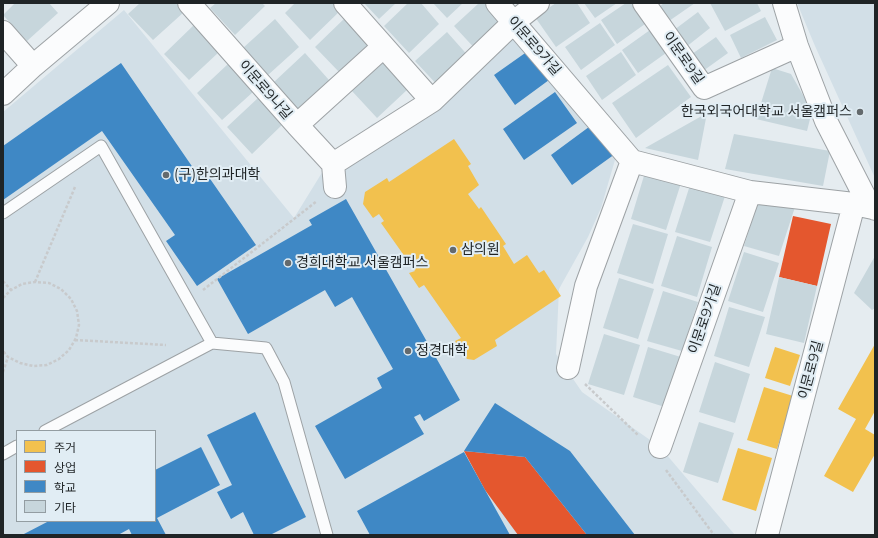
<!DOCTYPE html>
<html>
<head>
<meta charset="utf-8">
<style>
	body { margin:0 }
	#map { position:relative; width:878px; height:538px; overflow:hidden; background:#e5ecf0; font-family:Montserrat,"Noto Sans KR",sans-serif }
	canvas { display:block }
	.frame { position:absolute; inset:0; border:4px solid #1f2426; pointer-events:none }
	.legend { position:absolute; left:16px; top:430px; width:140px; height:92px; box-sizing:border-box; background:#e1edf4; border:1px solid #939da2; margin:0; padding:5px 7px; list-style:none; font-size:12px; color:#1f2426 }
	.legend li { display:flex; align-items:center; gap:8px; height:20px }
	.legend b { width:20px; border:1px solid #939da2 }
</style>
</head>
<body>
<div id="map">
<canvas width="878" height="538"></canvas>
<div class="frame"></div>
<ul class="legend">
<li><b style="height:11px;background:#f2c14e"></b>주거</li>
<li><b style="height:11px;background:#e4572e"></b>상업</li>
<li><b style="height:11px;background:#3f88c5"></b>학교</li>
<li><b style="height:11px;background:#c7d6dc"></b>기타</li>
</ul>
</div>
<script>
const g = document.querySelector('canvas').getContext('2d');
g.lineJoin = 'round';
function fillPath(path, color) {
  g.fillStyle = color;
  g.fill(path, 'evenodd');
}
function poly(rows) {
  const path = new Path2D();
  for (const r of rows) {
    path.moveTo(r[0], r[1]);
    for (let i = 2; i < r.length; i += 2) path.lineTo(r[i], r[i + 1]);
  }
  return path;
}
function trace(path, color, width, dash) {
  g.strokeStyle = color;
  g.lineWidth = width;
  g.lineCap = dash ? 'butt' : 'round';
  g.setLineDash(dash || []);
  g.stroke(path);
}
function label(font, color, halo, rows, align = 'center') {
  g.font = font + ' Montserrat,"Noto Sans KR",sans-serif';
  g.lineWidth = 4;
  g.setLineDash([]);
  g.textBaseline = 'middle';
  g.strokeStyle = halo;
  g.fillStyle = color;
  for (const [text, x, y, turn = 0] of rows) {
    g.save();
    g.translate(x, y);
    g.rotate((+turn || 0) * Math.PI / 180);
    g.textAlign = isNaN(turn) ? turn : align;
    if (halo) g.strokeText(text, 0, 0);
    g.fillText(text, 0, 0);
    g.restore();
  }
}
const built = poly([
	[797,3,875,3,875,178,815,46],
	[124,10,294,218,323,171,372,124,432,101,509,35,617,153,601,208,588,237,559,289,556,354,582,392,660,447,735,535,3,535,3,112],
	[17,431,155,431,155,521,17,521]
]);
const homes = poly([
	[454,139,471,164,468,166,479,185,468,194,479,209,481,207,506,244,503,246,514,264,527,255,539,273,544,270,561,296,495,340,497,346,474,360,467,359,455,341,461,338,424,285,419,288,409,273,415,271,381,223,384,221,379,214,373,218,363,204,365,192,387,178,389,182],
	[875,344,875,411,865,429,875,435,875,454,853,492,824,476,856,419,838,409],
	[775,347,800,355,790,386,765,378],
	[764,387,793,396,777,449,747,440],
	[738,448,772,458,756,511,722,500]
]);
const shops = poly([
	[793,216,831,224,817,286,779,277],
	[464,451,525,457,587,535,518,535,485,490]
]);
const schools = poly([
	[528,51,549,80,515,105,494,75],
	[121,63,200,178,206,173,256,245,197,286,166,241,175,235,102,131,3,200,3,146],
	[555,92,577,123,524,160,503,129],
	[593,124,615,154,572,185,551,155],
	[346,199,460,400,424,421,420,414,414,417,424,434,345,479,315,426,382,388,377,378,393,369,352,297,335,307,325,290,248,334,217,279,312,225,309,220],
	[495,403,570,451,635,535,587,535,525,457,464,451],
	[255,412,306,517,270,535,254,535,243,512,231,519,217,492,232,485,207,435],
	[201,447,220,485,157,518,166,535,132,535,129,529,118,535,22,535,49,521,155,521,155,470],
	[464,452,510,535,370,535,357,511]
]);
const building = poly([
	[15,3,49,3,58,13,27,41,3,15],
	[140,3,176,3,184,12,153,40,128,14],
	[216,3,262,3,265,6,235,35,210,8],
	[295,3,333,3,340,11,310,40,285,13],
	[364,3,396,3,379,19],
	[408,3,421,3,439,24,409,53,384,26],
	[433,3,463,3,447,18],
	[479,3,490,3,509,25,479,53,454,26],
	[556,3,577,3,590,23,556,47,535,17],
	[584,3,617,3,595,18],
	[626,3,641,3,652,19,617,44,601,20],
	[664,3,695,3,669,21,659,7],
	[710,3,757,3,761,11,725,31],
	[698,12,710,28,686,47,674,30],
	[346,17,370,45,340,73,315,47],
	[765,17,777,40,741,58,730,35],
	[275,19,299,47,268,75,243,48],
	[600,23,615,45,581,70,565,47],
	[195,24,219,52,189,80,164,54],
	[657,25,673,48,638,73,622,50],
	[447,32,471,59,440,88,415,61],
	[716,37,728,53,703,71,692,54],
	[621,52,636,75,602,100,586,76],
	[305,53,329,80,298,109,274,82],
	[384,62,408,89,377,118,352,91],
	[228,64,253,92,222,120,197,93],
	[668,65,691,97,636,138,612,103],
	[772,68,791,74,812,111,807,131,756,119],
	[258,98,282,125,252,154,227,127],
	[707,113,698,160,645,148],
	[734,134,830,151,823,186,725,169],
	[646,169,682,180,666,230,631,219],
	[691,182,726,193,710,242,675,232],
	[760,196,795,207,779,256,744,246],
	[633,224,668,234,653,284,617,273],
	[677,236,712,247,697,297,661,286],
	[744,252,779,263,763,312,728,301],
	[875,256,875,308,872,310,854,293],
	[779,277,817,286,804,343,766,334],
	[619,278,654,289,638,339,603,328],
	[663,291,698,302,682,351,647,341],
	[729,307,765,317,749,367,714,356],
	[604,334,640,345,624,395,588,384],
	[648,347,684,358,668,408,633,397],
	[715,362,750,374,735,423,699,412],
	[699,422,734,433,718,483,683,472]
]);
const path = poly([
	[3,281,11,290],
	[35,282,75,187],
	[203,290,317,201],
	[3,298,11,290,22,284,35,282,49,283,61,289,71,299,77,311,79,325,76,338,69,350,59,359,47,365,33,366,20,363,8,357,3,351],
	[75,340,166,345],
	[3,372,8,357],
	[585,384,639,436],
	[666,470,714,535],
	[3,534,4,535]
]);
const service = poly([
	[3,213,101,146,212,343],
	[45,431,212,343,266,348,284,382,327,535],
	[3,454,17,446]
]);
const minor = poly([
	[189,3,297,125,383,47],
	[345,3,432,101,514,22,538,3],
	[497,3,632,161,750,192,854,204,873,208],
	[644,3,704,88,797,46],
	[784,3,797,46,826,121,868,203,875,209],
	[3,32,33,66],
	[3,94,33,66,108,3],
	[297,125,333,164],
	[335,187,333,164,432,101],
	[568,368,586,286,632,161],
	[660,447,750,192],
	[767,535,854,204]
]);
const markers = [
	[860,112,4,"#646a6d"],
	[166,175,4,"#646a6d"],
	[453,250,4,"#646a6d"],
	[288,263,4,"#646a6d"],
	[408,351,4,"#646a6d"]
];
const streetNames = [
	["이문로9가길",534,46,49],
	["이문로9길",683,58,55],
	["이문로9나길",265,90,49],
	["이문로9가길",705,319,-71],
	["이문로9길",811,370,-75]
];
const poiNames = [
	["한국외국어대학교 서울캠퍼스",852,112,"right"],
	["(구)한의과대학",174,175],
	["삼의원",461,250],
	["경희대학교 서울캠퍼스",296,263],
	["정경대학",416,351]
];
fillPath(built, '#d2dfe7');
fillPath(homes, '#f2c14e');
fillPath(shops, '#e4572e');
fillPath(schools, '#3f88c5');
fillPath(building, '#c7d6dc');
trace(service, '#9da2a5', 13);
trace(minor, '#9da2a5', 24);
trace(path, '#c8cacc', 2.5, [3, 2]);
trace(service, '#fbfcfd', 11);
trace(minor, '#fbfcfd', 22);
for (const [x, y, r, color] of markers) {
  const dot = new Path2D();
  dot.arc(x, y, r, 0, 2 * Math.PI);
  g.fillStyle = color;
  g.fill(dot);
  trace(dot, '#e1edf4', 1.5);
}
label('14px', '#1f2426', '#e1edf4', streetNames);
label('14px', '#1f2426', '#e1edf4', poiNames, 'left');
</script>
</body>
</html>
